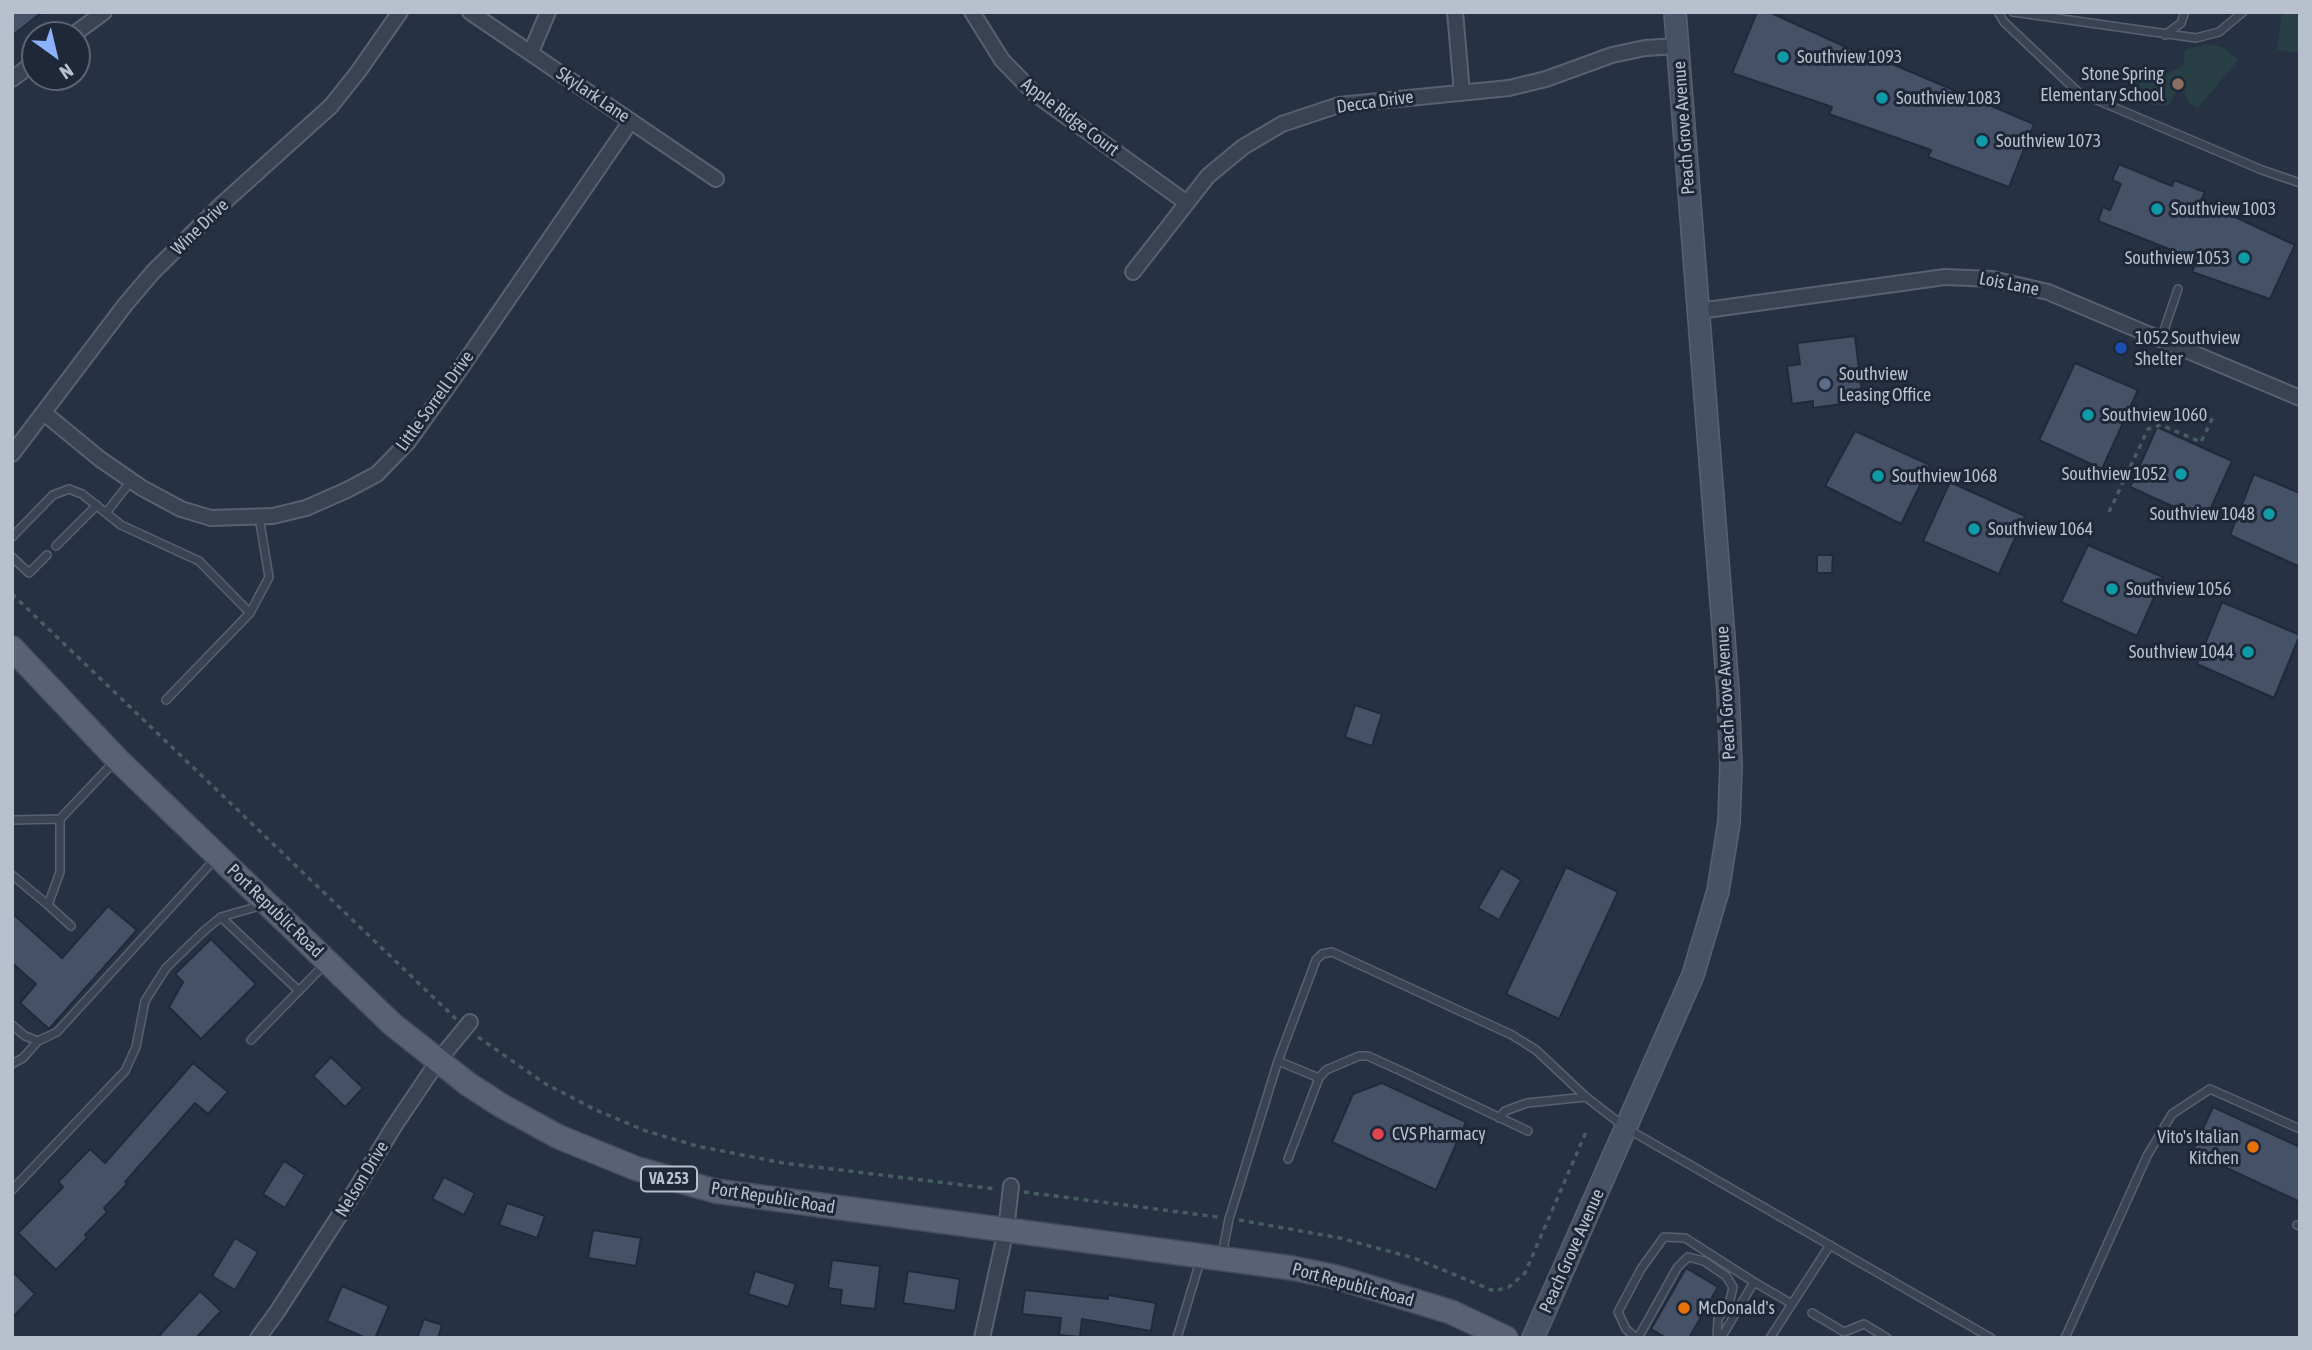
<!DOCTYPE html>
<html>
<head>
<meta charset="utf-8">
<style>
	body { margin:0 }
	#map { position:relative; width:2312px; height:1350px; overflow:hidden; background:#263144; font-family:"Asap Condensed",sans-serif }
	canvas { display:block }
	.frame { position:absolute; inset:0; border:14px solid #b8bfcd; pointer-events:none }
	.north { position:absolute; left:21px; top:21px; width:70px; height:70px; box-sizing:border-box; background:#1f2839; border:2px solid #5c6474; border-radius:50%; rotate:146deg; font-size:19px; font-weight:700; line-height:28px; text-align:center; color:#b8bfcd }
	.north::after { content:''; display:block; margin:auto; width:24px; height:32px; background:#8db2fd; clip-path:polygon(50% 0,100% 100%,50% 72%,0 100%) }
</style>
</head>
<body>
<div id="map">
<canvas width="2312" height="1350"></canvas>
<div class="frame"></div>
<div class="north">N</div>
</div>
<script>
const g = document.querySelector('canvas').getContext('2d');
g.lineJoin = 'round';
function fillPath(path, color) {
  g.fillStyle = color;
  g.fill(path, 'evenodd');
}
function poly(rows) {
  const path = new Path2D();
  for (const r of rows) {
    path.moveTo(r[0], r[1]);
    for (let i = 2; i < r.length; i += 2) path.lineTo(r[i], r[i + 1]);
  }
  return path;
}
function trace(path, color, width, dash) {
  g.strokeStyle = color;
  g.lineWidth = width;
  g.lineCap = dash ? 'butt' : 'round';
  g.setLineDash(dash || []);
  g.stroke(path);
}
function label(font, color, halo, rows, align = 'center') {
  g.font = font + ' "Asap Condensed",sans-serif';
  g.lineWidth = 6;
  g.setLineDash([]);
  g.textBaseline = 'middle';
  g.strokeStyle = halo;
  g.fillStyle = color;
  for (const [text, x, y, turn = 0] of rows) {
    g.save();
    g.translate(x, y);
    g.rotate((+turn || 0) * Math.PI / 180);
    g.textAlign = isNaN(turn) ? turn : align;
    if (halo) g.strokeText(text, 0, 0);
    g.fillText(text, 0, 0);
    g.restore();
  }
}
const green = poly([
	[2282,12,2300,12,2300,53,2277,50],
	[2206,44,2222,47,2238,60,2197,109,2187,100,2182,82,2168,106,2144,104,2135,92,2145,68,2163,76,2183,66,2185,50]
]);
const building = poly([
	[12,12,42,12,12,36,12,12],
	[1757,12,1769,12,1857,52,1859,50,2034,124,2009,187,1928,157,1931,150,1829,114,1832,107,1732,73,1757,12],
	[2119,164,2172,186,2174,180,2205,192,2201,201,2295,245,2270,299,2192,272,2197,260,2098,221,2103,207,2110,210,2121,184,2112,180,2119,164],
	[1855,336,1863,401,1813,408,1813,401,1792,404,1787,366,1800,364,1797,343,1855,336],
	[2075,363,2138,390,2102,469,2039,440,2075,363],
	[2157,427,2232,461,2205,521,2130,487,2157,427],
	[1855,431,1930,465,1901,524,1825,486,1855,431],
	[2254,474,2300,493,2300,567,2230,535,2254,474],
	[1950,482,2025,516,1999,574,1923,541,1950,482],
	[2088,545,2163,577,2137,636,2061,602,2088,545],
	[1817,555,1833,555,1832,573,1817,573,1817,555],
	[2222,602,2300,635,2274,698,2197,664,2222,602],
	[1355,705,1382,714,1372,746,1345,737,1355,705],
	[1566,867,1618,892,1559,1019,1506,994,1566,867],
	[1501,868,1521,880,1499,920,1478,908,1501,868],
	[108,906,137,930,49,1029,20,1003,36,984,12,963,12,913,62,958,108,906],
	[211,939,256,984,201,1039,169,1007,183,982,175,974,211,939],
	[331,1057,363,1088,345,1107,313,1076,331,1057],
	[193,1063,228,1092,208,1114,195,1103,125,1182,127,1184,104,1208,107,1212,85,1235,87,1238,56,1270,18,1233,63,1187,58,1182,90,1149,105,1163,193,1063],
	[1382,1083,1466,1122,1436,1190,1332,1142,1353,1094,1382,1083],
	[2213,1107,2300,1147,2300,1202,2192,1152,2213,1107],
	[284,1161,305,1175,285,1208,263,1194,284,1161],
	[444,1177,475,1193,464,1215,432,1199,444,1177],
	[507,1203,545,1216,537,1238,499,1225,507,1203],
	[593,1230,641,1238,636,1266,588,1258,593,1230],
	[235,1238,258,1252,235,1290,212,1276,235,1238],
	[832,1260,880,1266,875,1309,840,1305,842,1290,828,1288,832,1260],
	[1686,1268,1718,1287,1689,1338,1666,1338,1651,1329,1686,1268],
	[12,1271,35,1294,12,1318,12,1271],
	[755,1271,796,1284,788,1307,748,1294,755,1271],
	[908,1271,960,1279,955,1311,903,1303,908,1271],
	[342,1286,389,1306,375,1338,366,1338,327,1321,342,1286],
	[1025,1290,1108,1299,1108,1295,1156,1303,1151,1331,1082,1319,1080,1337,1059,1335,1061,1318,1022,1314,1025,1290],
	[200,1291,221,1311,196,1338,157,1338,200,1291],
	[424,1319,442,1325,438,1338,417,1338,424,1319]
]);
const path = poly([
	[2109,512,2148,429,2161,425,2201,442,2213,417],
	[12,594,456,1019],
	[478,1037,544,1083,596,1110,646,1131,697,1146,783,1163,996,1189],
	[1024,1192,1218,1217],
	[1239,1220,1340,1238,1414,1258,1494,1291,1509,1287,1525,1273,1586,1132]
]);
const service = poly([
	[1998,12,2004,22,2078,92,2262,170,2300,183],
	[2013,12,2196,38,2219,32,2243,12],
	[2165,35,2181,23,2185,12],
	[2161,339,2178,289],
	[106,513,131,481],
	[12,537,53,495,69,489,82,494,121,525,199,561,250,613],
	[56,546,97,505],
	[12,557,29,573,47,555],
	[166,700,250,613,269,577,259,517],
	[12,820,60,819],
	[12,875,48,905,60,872,60,819,114,762],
	[48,905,71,926],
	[221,917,299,991],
	[12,1025,25,1036,38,1041],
	[251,1040,324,965],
	[1278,1061,1319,1078],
	[12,1064,23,1058,38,1041,57,1032,215,859],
	[1499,1118,1505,1111,1527,1103,1586,1097],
	[1288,1159,1319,1078,1326,1070,1359,1056,1368,1056,1401,1071,1528,1131],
	[12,1190,125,1071,136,1047,145,1001,166,968,204,931,221,917,263,905],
	[2297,1225,2300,1226],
	[1222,1255,1229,1219,1278,1061,1316,960,1322,954,1332,952,1512,1035,1536,1050,1586,1097,1626,1128,1991,1338],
	[1754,1282,1792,1304],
	[1812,1313,1844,1332,1864,1324,1887,1338],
	[1177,1338,1201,1258],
	[1636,1338,1626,1329,1618,1312,1641,1269,1664,1237,1685,1238,1754,1282,1721,1338],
	[1638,1338,1677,1268,1688,1257,1704,1261,1726,1276,1733,1287,1730,1300,1718,1319,1717,1338],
	[1770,1338,1830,1245],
	[2065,1338,2147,1156,2172,1114,2210,1089,2300,1129]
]);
const minor = poly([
	[470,12,716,179],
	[972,12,1002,60,1035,94,1187,203],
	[1455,12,1462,93],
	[73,35,104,12],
	[531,52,548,12],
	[12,79,35,62],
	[1133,272,1208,176,1243,147,1282,124,1339,105,1509,88,1546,79,1612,55,1645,48,1678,46],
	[1699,311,1945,277,1992,279,2048,292,2300,398],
	[44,413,100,459,142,488,181,509,211,518,273,516,306,508,347,490,377,474,408,442,456,375,631,121],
	[12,454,125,305,153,272,221,205,331,106,358,72,400,12],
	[258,1338,277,1312,350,1199,393,1128,438,1061,470,1022],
	[982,1338,1006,1230,1011,1186]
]);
const secondary = poly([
	[1533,1338,1693,975,1718,891,1729,822,1731,766,1728,690,1675,12]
]);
const primary = poly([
	[12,648,117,759,392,1024,468,1084,502,1106,559,1137,635,1168,715,1191,1292,1268,1336,1277,1451,1312,1506,1338]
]);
const markers = [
	[1783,57,7,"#0f9aa8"],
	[2178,84,7,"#8d6e63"],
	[1882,98,7,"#0f9aa8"],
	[1982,141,7,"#0f9aa8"],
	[2157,209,7,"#0f9aa8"],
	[2244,258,7,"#0f9aa8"],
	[2121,348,7,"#1a4fb4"],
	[1825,384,7,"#5c6f8a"],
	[2088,415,7,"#0f9aa8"],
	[2181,474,7,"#0f9aa8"],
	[1878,476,7,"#0f9aa8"],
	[2269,514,7,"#0f9aa8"],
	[1974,529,7,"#0f9aa8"],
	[2112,589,7,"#0f9aa8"],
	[2248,652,7,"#0f9aa8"],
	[1378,1134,7,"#e0444e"],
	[2253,1147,7,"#e8710a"],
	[1684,1308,7,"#e8710a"]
];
const shields = [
	[669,1179,56]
];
const shieldNames = [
	["VA 253",669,1179]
];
const poiNames = [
	["Southview 1093",1797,57],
	["Stone Spring",2164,74,"right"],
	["Elementary School",2164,95,"right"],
	["Southview 1083",1896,98],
	["Southview 1073",1996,141],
	["Southview 1003",2171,209],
	["Southview 1053",2230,258,"right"],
	["1052 Southview",2135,338],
	["Shelter",2135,359],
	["Southview",1839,374],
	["Leasing Office",1839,395],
	["Southview 1060",2102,415],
	["Southview 1052",2167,474,"right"],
	["Southview 1068",1892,476],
	["Southview 1048",2255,514,"right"],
	["Southview 1064",1988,529],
	["Southview 1056",2126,589],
	["Southview 1044",2234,652,"right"],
	["CVS Pharmacy",1392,1134],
	["Vito's Italian",2239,1137,"right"],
	["Kitchen",2239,1158,"right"],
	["McDonald's",1698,1308]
];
const streetNames = [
	["Skylark Lane",593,95,34],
	["Decca Drive",1375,102,-8],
	["Apple Ridge Court",1070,117,37],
	["Peach Grove Avenue",1684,128,-94],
	["Wine Drive",200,227,-44],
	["Lois Lane",2009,284,11],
	["Little Sorrell Drive",435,401,-54],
	["Peach Grove Avenue",1726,693,-93],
	["Port Republic Road",275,911,44],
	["Nelson Drive",362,1179,-59],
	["Port Republic Road",773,1198,9],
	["Peach Grove Avenue",1572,1251,-66],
	["Port Republic Road",1353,1285,15]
];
fillPath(green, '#284045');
fillPath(building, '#455166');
trace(building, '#212a3b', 2);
trace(service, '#596171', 10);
trace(minor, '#596171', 18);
trace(secondary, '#596171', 24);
trace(primary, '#444c5d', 26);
trace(path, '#465d61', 3.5, [5, 5]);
trace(service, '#3a4354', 7);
trace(minor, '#3a4354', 14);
trace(secondary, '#485267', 21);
trace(primary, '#586274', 23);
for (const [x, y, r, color] of markers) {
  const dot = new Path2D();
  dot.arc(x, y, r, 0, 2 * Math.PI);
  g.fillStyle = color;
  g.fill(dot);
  trace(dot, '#1f2839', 2.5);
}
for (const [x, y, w] of shields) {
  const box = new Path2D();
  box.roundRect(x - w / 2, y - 12.5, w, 25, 5);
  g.fillStyle = '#1f2839';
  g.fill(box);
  trace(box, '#b8bfcd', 2);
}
label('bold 16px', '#b8bfcd', null, shieldNames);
label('18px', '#b8bfcd', '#1f2839', poiNames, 'left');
label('18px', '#b8bfcd', '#1f2839', streetNames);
</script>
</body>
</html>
